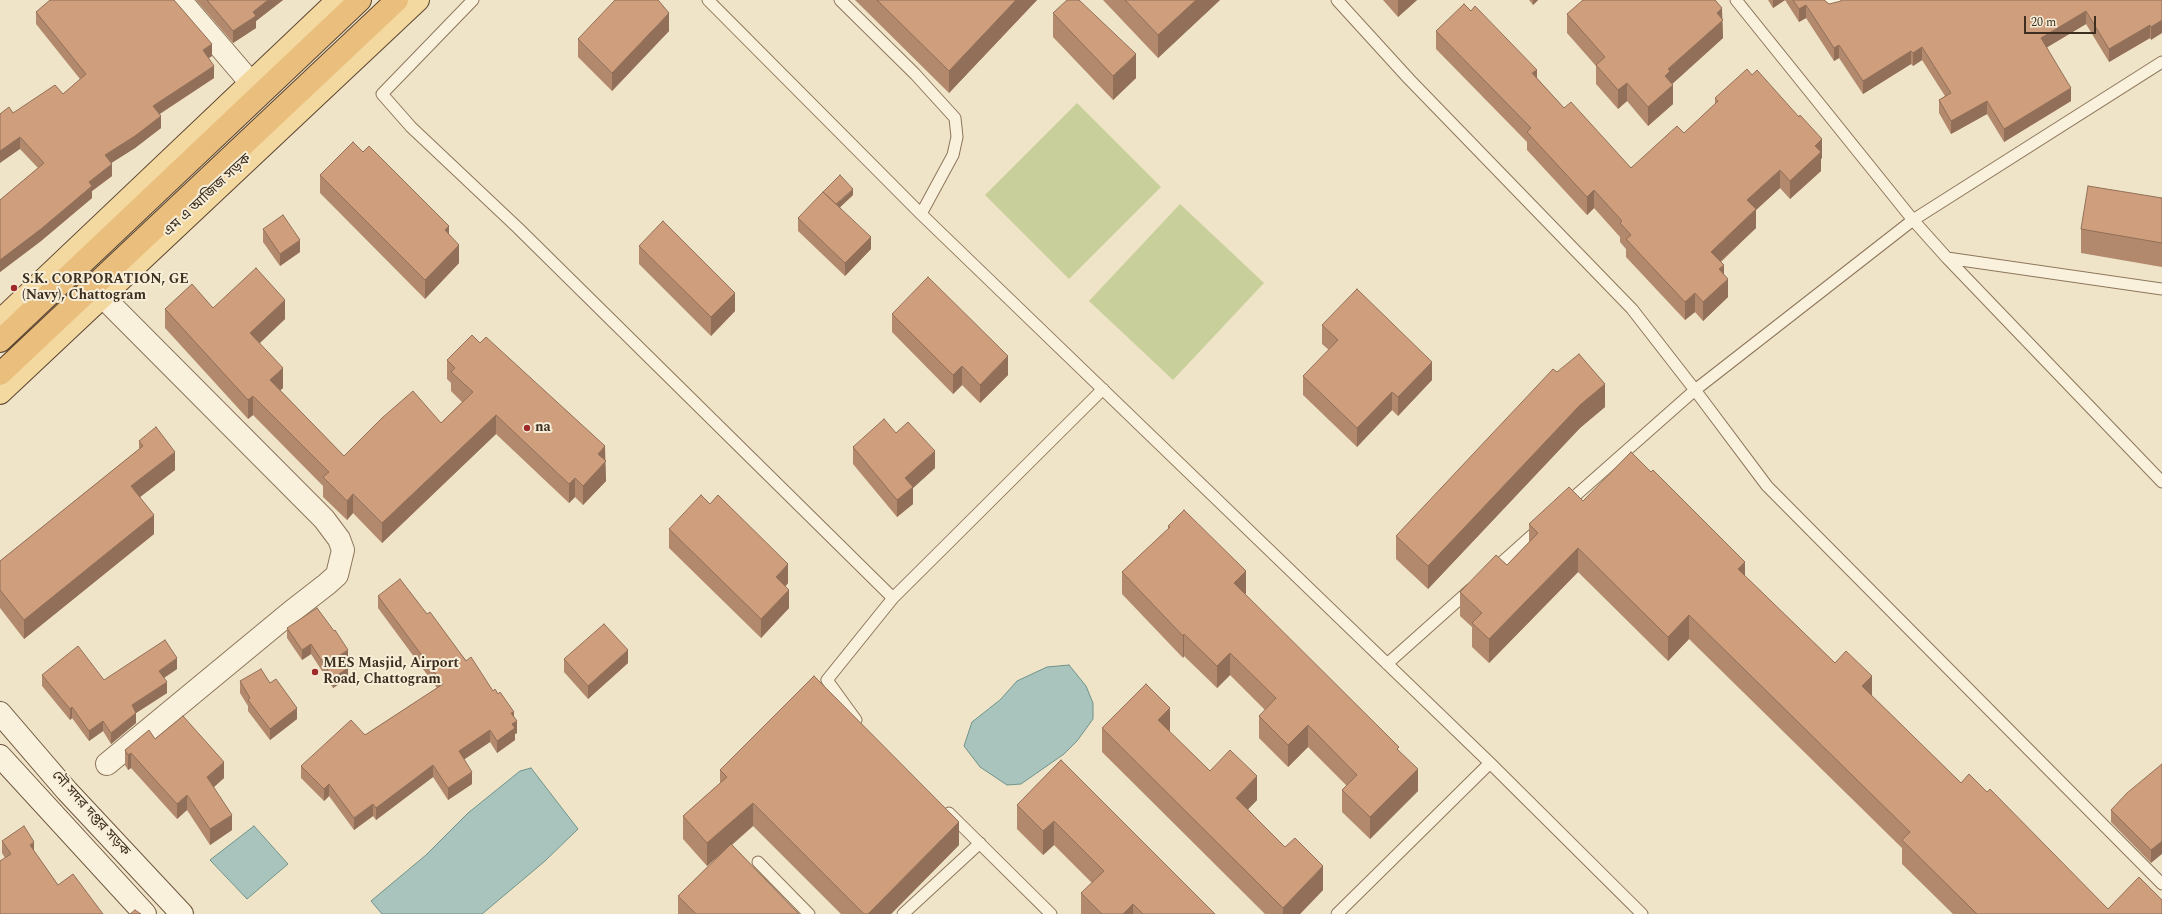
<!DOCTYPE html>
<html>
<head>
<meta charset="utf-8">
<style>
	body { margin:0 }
	#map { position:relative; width:2162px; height:914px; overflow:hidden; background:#f0e4c8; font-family:Spectral,serif }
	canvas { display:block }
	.scale { position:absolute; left:2024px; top:16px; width:72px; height:18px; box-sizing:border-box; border:2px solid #3d2e20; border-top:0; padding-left:5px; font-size:12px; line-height:14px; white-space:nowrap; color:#3d2e20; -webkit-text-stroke:3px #f7eed8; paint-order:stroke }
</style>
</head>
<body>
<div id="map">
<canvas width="2162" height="914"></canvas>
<div class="scale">20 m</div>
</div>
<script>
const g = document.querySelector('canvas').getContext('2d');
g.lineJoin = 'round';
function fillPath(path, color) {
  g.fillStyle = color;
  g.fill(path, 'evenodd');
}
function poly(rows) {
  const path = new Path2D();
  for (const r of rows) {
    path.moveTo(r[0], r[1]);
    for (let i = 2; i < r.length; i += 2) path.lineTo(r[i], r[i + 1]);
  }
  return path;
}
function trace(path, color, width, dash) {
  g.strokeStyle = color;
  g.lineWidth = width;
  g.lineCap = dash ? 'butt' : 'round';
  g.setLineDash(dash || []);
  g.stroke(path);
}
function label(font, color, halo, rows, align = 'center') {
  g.font = font + ' Spectral,"Noto Sans Bengali",serif';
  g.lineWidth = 4;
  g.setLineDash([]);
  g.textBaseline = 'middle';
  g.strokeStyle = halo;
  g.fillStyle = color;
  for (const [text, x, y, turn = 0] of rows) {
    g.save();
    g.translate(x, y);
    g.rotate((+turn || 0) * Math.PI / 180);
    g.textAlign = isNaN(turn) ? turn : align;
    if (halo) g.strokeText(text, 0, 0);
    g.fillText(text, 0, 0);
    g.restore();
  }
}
const green = poly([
	[1077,103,1161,187,1069,279,985,195],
	[1180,204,1264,283,1173,380,1089,301]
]);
const water = poly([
	[1069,665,1086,686,1093,703,1093,719,1077,741,1064,754,1021,784,1007,785,980,767,964,746,972,722,1000,700,1017,681,1047,667,1069,665],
	[531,768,578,829,545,861,482,914,382,914,371,901,426,855,468,813,520,771,531,768],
	[254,826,288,864,247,899,210,860,254,826]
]);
const service = poly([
	[473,0,382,94,411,127,518,228,893,598],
	[708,0,921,214,1490,763,1642,914],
	[840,0,915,74,955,118,957,137,953,155,921,214],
	[1337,0,1409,79,1632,309,1695,390,1767,486,2162,884],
	[1736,0,1913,220,1947,258,2162,482],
	[1947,258,2162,289],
	[1566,504,1695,390,1913,220,2162,62],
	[1492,571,1540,528],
	[1387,664,1471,589],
	[856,720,827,680,893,598,1103,389],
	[949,813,1051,914],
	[758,862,809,914],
	[903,914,980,843],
	[1337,914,1490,763]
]);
const minor = poly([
	[180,0,251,83],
	[1827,0,1832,5],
	[102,296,324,519,339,539,343,550,337,575,327,584,291,612,107,764]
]);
const secondary = poly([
	[0,713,67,791,182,914],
	[0,756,145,914]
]);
const primary = poly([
	[0,321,338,0],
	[0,393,418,0]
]);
const trunk = poly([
	[0,341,360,0],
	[0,374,397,0]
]);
const wall = poly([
	[196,0,283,0,256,21,256,28,233,43],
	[855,0,1037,0,949,93],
	[1103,0,1220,0,1158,58],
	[1383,0,1417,0,1398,17],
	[1529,0,1538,0,1533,5],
	[1768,0,1824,0,1829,4,2162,0,2151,40,2150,38,2109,62,2086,24,2047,47,2071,101,2004,142,1987,114,1951,134,1939,113,1939,100,1945,96,1922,60,1913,66,1911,64,1863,94,1839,58,1834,61,1806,18,1799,22,1785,0,1773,8],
	[36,12,212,56,208,58,214,78,160,114,161,128,135,148,111,163,112,176,92,191,92,198,41,241,0,272,0,200,38,168,20,149,13,113,63,94,80,79,36,24],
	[1053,13,1136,78,1113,100,1053,37],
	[1567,14,1722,19,1723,38,1672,84,1673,104,1648,126,1627,101,1618,109,1596,84,1596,66,1567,33],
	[669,31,612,91,578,57,578,39],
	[1436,31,1537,78,1564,108,1631,168,1684,133,1715,104,1715,98,1822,158,1821,159,1821,171,1790,199,1780,188,1756,210,1756,228,1721,262,1728,297,1703,321,1695,312,1685,320,1626,257,1626,249,1620,242,1620,237,1594,208,1587,215,1527,150,1527,142,1436,49],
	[320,175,459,263,425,299,320,193],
	[853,195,840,207,871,249,845,276,798,231,798,218],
	[2162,198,2162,267,2081,253,2081,229],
	[263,229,300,252,280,266,263,242],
	[639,246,735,311,711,336,639,264],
	[213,308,285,319,260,343,283,388,280,390,344,456,441,423,462,402,451,391,451,383,447,379,447,360,480,343,605,461,606,481,583,505,575,497,569,503,496,434,382,543,353,513,347,520,323,497,323,486,253,415,248,419,165,328,165,309],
	[892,314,1008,375,980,403,962,385,953,394,892,332],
	[1322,325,1432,380,1398,416,1392,410,1357,447,1303,395,1303,376,1329,350,1322,344],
	[1557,372,1605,407,1580,428,1428,589,1396,559,1396,536],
	[896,433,935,468,913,488,913,504,897,517,853,464,853,447],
	[139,441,175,470,140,497,154,534,24,639,0,608,0,561,139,449],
	[1583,501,1745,576,1835,663,1872,696,1961,783,2108,909,2162,914,1953,914,1902,864,1902,848,1689,639,1668,661,1578,572,1489,663,1472,647,1472,627,1460,616,1460,592,1507,565,1529,542,1529,524],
	[1168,526,1246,593,1245,594,1399,751,1418,791,1370,839,1342,812,1342,790,1347,786,1308,747,1288,767,1259,738,1259,716,1265,710,1230,675,1217,688,1184,656,1183,658,1122,594,1122,572,1168,529],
	[669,529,788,583,786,586,789,608,761,638,669,548],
	[378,596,427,614,514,717,517,733,515,734,515,740,497,753,490,742,464,759,472,784,448,800,433,777,376,820,373,816,354,830,329,796,324,801,301,778,301,766,365,735,437,688,378,608],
	[287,628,348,660,345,662,348,678,333,688,311,654,302,660,287,638],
	[564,659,628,663,588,699,564,672],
	[177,669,164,678,167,693,136,713,136,723,111,744,103,731,89,741,72,718,70,720,42,686,42,675,104,680],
	[240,681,270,683,297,719,270,740,248,711,248,706,240,693],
	[1102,728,1170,732,1210,771,1257,800,1248,809,1323,890,1300,914,1265,914,1102,752],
	[155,739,224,778,214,787,232,830,210,845,187,810,177,819,131,768,128,770,125,765,125,750],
	[1061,760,1215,914,1081,914,1081,893,1092,883,1054,845,1043,855,1017,829,1017,805],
	[2162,764,2151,863,2111,822,2111,810],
	[720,770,959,845,891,914,841,914,753,826,732,845,799,914,678,914,678,896,725,850,707,866,683,839,683,816,720,783],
	[2,841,34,851,58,885,5,858,2,853]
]);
const shadedWall = poly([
	[268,0,283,0,256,21,256,28,233,43,233,31,253,12],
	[1016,0,1037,0,949,93,949,71],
	[1196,0,1220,0,1158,58,1158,35],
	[1398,0,1417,0,1398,17],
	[1533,0,1538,0,1533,5],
	[1773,0,1785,0,1773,8],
	[1806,5,1806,18,1799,22,1799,9],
	[1722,8,1723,38,1670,86,1673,85,1673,104,1648,126,1648,107,1668,69,1717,13],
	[2086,11,2086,24,2041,51,2041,38],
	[669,13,669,31,612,91,612,73],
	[2162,20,2162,33,2151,40,2151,27],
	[2150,25,2150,38,2109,62,2109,49],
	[212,44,212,56,203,62,203,50],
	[1839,45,1839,58,1834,61,1834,48],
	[1922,47,1922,60,1913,66,1913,53],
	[1911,51,1911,64,1863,94,1863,81],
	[1136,54,1136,78,1113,100,1113,76],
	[214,66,214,78,153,118,153,106],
	[1537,70,1537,88,1532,73],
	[1627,83,1627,101,1618,109,1618,90],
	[2071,88,2071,101,2004,142,2004,129],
	[1987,101,1987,114,1951,134,1951,121],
	[161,116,161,128,135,148,105,167,105,155],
	[20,137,20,149,0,163,0,151],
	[1822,139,1822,158,1821,159,1821,171,1790,199,1790,181,1815,146],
	[112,164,112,176,92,191,92,198,41,241,0,272,0,260,89,182],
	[1780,170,1780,188,1756,210,1756,228,1711,270,1711,252,1747,200],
	[853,189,853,195,835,212,835,206],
	[1594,190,1594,208,1587,215,1587,197],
	[449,226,449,245,445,230],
	[871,237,871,249,845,276,845,263],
	[300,240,300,252,280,266,280,254],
	[459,245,459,263,425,299,425,280],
	[1724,265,1724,283,1728,279,1728,297,1703,321,1703,302,1719,269],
	[735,293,735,311,711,336,711,317],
	[1695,293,1695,312,1685,320,1685,302],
	[285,300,285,319,250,352,250,333],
	[1008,356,1008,375,980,403,980,385],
	[1432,362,1432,380,1398,416,1398,397],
	[962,366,962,385,953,394,953,375],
	[283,368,283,388,270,399,270,380],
	[1605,384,1605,407,1580,428,1428,589,1428,566,1580,405],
	[1392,392,1392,410,1357,447,1357,428],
	[253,396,253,415,248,419,248,400],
	[496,415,496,434,382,543,382,523],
	[605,446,606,481,583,505,583,486,598,454],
	[935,451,935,468,913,488,913,504,897,517,897,500,905,478],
	[175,452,175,470,131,504,131,486],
	[575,478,575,497,569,503,569,484],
	[353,494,353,513,347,520,347,501],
	[154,515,154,534,24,639,24,620],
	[1578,548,1578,572,1489,663,1489,639],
	[1745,562,1745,586,1738,569],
	[788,564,788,583,776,596,776,577],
	[1246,571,1246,593,1234,605,1234,583],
	[789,590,789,608,761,638,761,619],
	[1689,615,1689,639,1668,661,1668,637],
	[1184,634,1184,656,1183,658,1183,636],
	[311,644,311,654,302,660,302,650],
	[348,650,348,660,340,665,340,655],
	[628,650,628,663,588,699,588,686],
	[1230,653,1230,675,1217,688,1217,666],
	[177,658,177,669,159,681,159,671],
	[348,668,348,678,333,688,333,678],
	[1872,676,1872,700,1862,686],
	[167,682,167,693,136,713,136,723,111,744,111,733,132,705],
	[72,707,72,718,70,720,70,709],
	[297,708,297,719,270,740,270,729],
	[1170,708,1170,732,1158,720],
	[514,712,514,723,517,721,517,733,515,734,515,740,497,753,497,741,511,713],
	[103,721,103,731,89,741,89,731],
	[1308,725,1308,747,1288,767,1288,745],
	[490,730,490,742,459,763,459,751],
	[131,753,131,768,128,770,128,755],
	[224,762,224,778,207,793,207,777],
	[433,765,433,777,376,820,376,808],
	[1418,769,1418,791,1370,839,1370,817],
	[472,772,472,784,448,800,448,788],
	[1257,776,1257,800,1236,822,1236,798],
	[329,784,329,796,324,801,324,789],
	[187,795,187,810,177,819,177,804],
	[753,803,753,826,707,866,707,843],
	[373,804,373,816,354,830,354,818],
	[232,815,232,830,210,845,210,829],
	[1054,821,1054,845,1043,855,1043,831],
	[959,822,959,845,891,914,868,914],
	[2162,841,2162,854,2151,863,2151,850],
	[34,842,34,854,30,845],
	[1323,866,1323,890,1300,914,1283,914,1283,908],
	[1133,904,1133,914,1123,914]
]);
const building = poly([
	[50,0,174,0,212,44,203,50,214,66,153,106,161,116,135,136,105,155,112,164,89,182,92,186,41,229,0,260,0,200,44,163,20,137,0,151,0,114,9,107,13,113,55,85,63,94,86,74,36,12,50,0],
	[207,0,268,0,253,12,256,16,233,31,207,0],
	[615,0,658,0,669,13,612,73,578,39,615,0],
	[877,0,1016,0,949,71,877,0],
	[1067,0,1079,0,1136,54,1113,76,1053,13,1067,0],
	[1125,0,1196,0,1158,35,1125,0],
	[1583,0,1715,0,1722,8,1717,13,1723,20,1668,69,1670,71,1665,76,1673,85,1648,107,1627,83,1618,90,1596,65,1605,57,1567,14,1583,0],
	[1793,0,1824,0,1829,4,1841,1,1841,0,2162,0,2162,20,2151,27,2150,25,2109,49,2086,11,2041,38,2071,88,2004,129,1987,101,1951,121,1939,100,1951,93,1922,47,1913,53,1911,51,1863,81,1839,45,1834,48,1806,5,1799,9,1793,0],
	[1464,4,1471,11,1475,6,1537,70,1532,73,1564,108,1571,102,1631,168,1677,126,1684,133,1718,101,1715,98,1747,69,1752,75,1757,70,1799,117,1800,115,1822,139,1815,146,1821,152,1790,181,1780,170,1747,200,1756,209,1711,252,1724,265,1719,269,1728,279,1703,302,1695,293,1685,302,1626,239,1631,235,1620,223,1622,221,1594,190,1587,197,1527,132,1531,128,1436,31,1464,4],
	[353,142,363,152,369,146,449,226,445,230,459,245,425,280,320,175,353,142],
	[840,175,853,189,836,204,823,192,822,193,840,175],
	[2088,186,2162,198,2162,243,2081,229,2088,186],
	[823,192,871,237,845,263,798,218,823,192],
	[283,215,300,240,280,254,263,229,283,215],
	[663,221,735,293,711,317,639,246,663,221],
	[256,268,285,300,250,333,283,368,270,380,344,456,382,418,413,391,441,423,473,392,451,372,455,368,447,360,472,335,480,343,486,337,605,446,598,454,606,461,583,486,575,478,569,484,496,415,382,523,353,494,347,501,323,477,329,472,253,396,248,400,165,309,192,284,213,308,256,268],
	[928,277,1008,356,980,385,962,366,953,375,892,314,928,277],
	[1357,289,1432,362,1398,397,1392,392,1357,428,1303,376,1338,340,1322,325,1357,289],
	[1579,354,1605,384,1580,405,1428,566,1396,536,1553,369,1557,372,1579,354],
	[884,419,896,433,908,422,935,451,905,478,913,487,897,500,853,447,884,419],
	[156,427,175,452,131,486,154,515,24,620,0,590,0,561,143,446,139,441,156,427],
	[1631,452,1651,472,1653,470,1745,562,1738,569,1835,663,1846,651,1872,676,1862,686,1961,783,1969,774,1987,792,1990,789,2108,909,2139,877,2162,900,2162,914,1977,914,1902,840,1910,832,1689,615,1668,637,1578,548,1489,639,1472,623,1482,613,1460,592,1496,555,1507,565,1538,533,1529,524,1569,487,1583,501,1631,452],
	[701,495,710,504,718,495,788,564,776,577,789,590,761,619,669,529,701,495],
	[1184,510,1246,571,1234,583,1399,747,1397,749,1418,769,1370,817,1342,790,1357,775,1308,725,1288,745,1259,716,1276,698,1230,653,1217,666,1184,634,1183,636,1122,572,1170,527,1168,526,1184,510],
	[400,579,427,614,430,612,466,661,471,657,493,691,495,689,498,694,500,692,514,712,511,713,517,721,512,724,515,728,497,741,490,730,459,751,472,772,448,788,433,765,376,808,373,804,354,818,329,784,324,789,301,766,351,720,365,735,443,684,378,596,400,579],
	[317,608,334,631,335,630,348,650,340,655,348,668,333,678,311,644,302,650,287,628,317,608],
	[604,624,628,650,588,686,564,659,604,624],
	[165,640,177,658,159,671,167,682,132,705,136,713,111,733,103,721,89,731,72,707,70,709,42,675,78,646,104,680,165,640],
	[261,669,270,683,276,679,297,708,270,729,248,700,250,698,240,681,261,669],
	[814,676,959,822,868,914,864,914,753,803,707,843,683,816,727,777,720,770,814,676],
	[1146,684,1170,708,1158,720,1210,771,1230,750,1257,776,1236,798,1285,847,1295,838,1323,866,1283,908,1102,728,1146,684],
	[183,716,224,762,207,777,232,815,210,829,187,795,177,804,131,753,128,755,125,750,149,730,155,739,183,716],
	[1061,760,1215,914,1143,914,1133,904,1123,914,1102,914,1081,893,1104,871,1054,821,1043,831,1017,805,1061,760],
	[2162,764,2162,841,2151,850,2111,810,2127,793,2162,764],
	[24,826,34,842,30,845,58,885,73,874,103,914,0,914,0,861,11,854,2,841,24,826],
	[731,844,799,914,696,914,678,896,731,844],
	[135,910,141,914,130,914,135,910]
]);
const markers = [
	[14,288,4,"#9e2a2b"],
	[527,428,4,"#9e2a2b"],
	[315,672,4,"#9e2a2b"]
];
const streetNames = [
	["এম এ আজিজ সড়ক",208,196,-43],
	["নৌ সদর দপ্তর সড়ক",90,814,48]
];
const poiNames = [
	["S.K. CORPORATION, GE",22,280],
	["(Navy), Chattogram",22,296],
	["na",535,428],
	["MES Masjid, Airport",323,664],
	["Road, Chattogram",323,680]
];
fillPath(green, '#c9cf9b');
fillPath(water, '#a9c4bc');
trace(water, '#6f938a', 1);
trace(service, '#8d765c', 13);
trace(minor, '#8d765c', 24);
trace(secondary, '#6f573f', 24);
trace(primary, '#5b4430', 24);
trace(trunk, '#5b4430', 24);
trace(service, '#faf1dc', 11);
trace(minor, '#faf1dc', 22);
trace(secondary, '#faf1dc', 22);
trace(primary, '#f3d9a0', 22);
trace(trunk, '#eabe7c', 22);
fillPath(wall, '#b2896c');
fillPath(shadedWall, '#916f58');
fillPath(building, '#cf9f7d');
trace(building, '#916f58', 1);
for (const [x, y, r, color] of markers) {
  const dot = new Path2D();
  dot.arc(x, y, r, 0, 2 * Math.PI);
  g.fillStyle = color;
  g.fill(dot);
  trace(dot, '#f7eed8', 1.5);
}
label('14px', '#3d2e20', '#f7eed8', streetNames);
label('bold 14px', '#3d2e20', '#f7eed8', poiNames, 'left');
</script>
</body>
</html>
